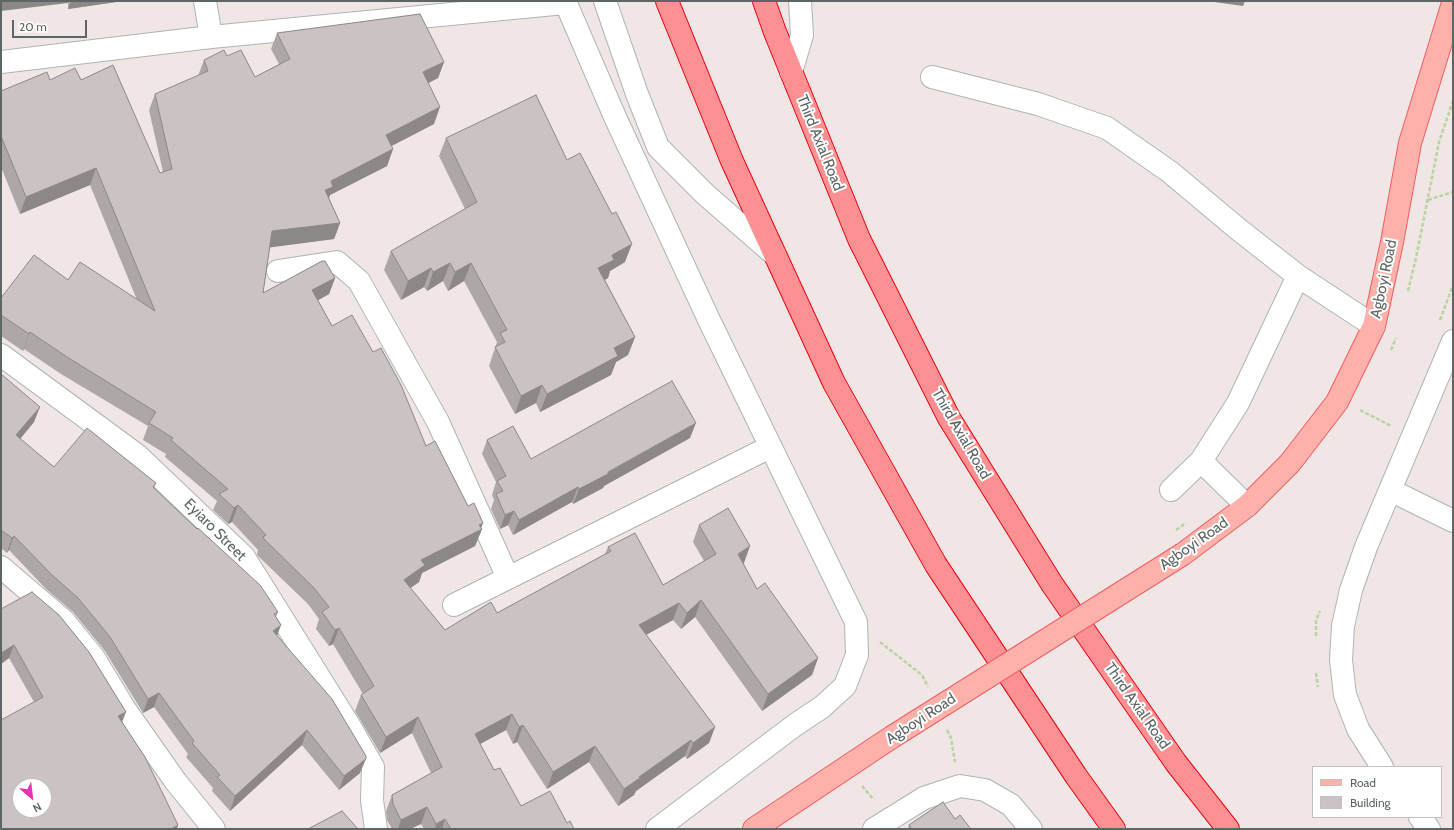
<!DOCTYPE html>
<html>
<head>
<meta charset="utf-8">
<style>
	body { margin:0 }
	#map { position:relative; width:1454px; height:830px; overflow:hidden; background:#efe6e5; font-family:Cabin,sans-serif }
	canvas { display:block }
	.frame { position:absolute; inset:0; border:2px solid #5d6664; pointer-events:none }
	.legend { position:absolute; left:1312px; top:766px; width:130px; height:52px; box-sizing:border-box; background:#fff; border:1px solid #bec2c1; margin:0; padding:5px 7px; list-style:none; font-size:12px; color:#5d6664 }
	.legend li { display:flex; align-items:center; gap:8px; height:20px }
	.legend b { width:20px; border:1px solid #bec2c1 }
	.north { position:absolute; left:12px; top:778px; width:40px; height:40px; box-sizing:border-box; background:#fff; border:1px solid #bec2c1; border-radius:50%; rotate:152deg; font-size:11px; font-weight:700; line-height:16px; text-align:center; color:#5d6664 }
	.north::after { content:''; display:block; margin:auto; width:14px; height:18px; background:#e832b1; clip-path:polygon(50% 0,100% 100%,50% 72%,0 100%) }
	.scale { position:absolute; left:12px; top:20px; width:75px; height:18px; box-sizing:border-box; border:2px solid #5d6664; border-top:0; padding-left:5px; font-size:12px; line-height:14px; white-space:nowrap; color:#5d6664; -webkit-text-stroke:3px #fff; paint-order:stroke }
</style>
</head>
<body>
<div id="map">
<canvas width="1454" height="830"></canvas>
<div class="frame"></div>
<ul class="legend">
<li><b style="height:5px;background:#feb1ab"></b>Road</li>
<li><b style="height:11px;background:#cac2c3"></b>Building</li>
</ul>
<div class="north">N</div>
<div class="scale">20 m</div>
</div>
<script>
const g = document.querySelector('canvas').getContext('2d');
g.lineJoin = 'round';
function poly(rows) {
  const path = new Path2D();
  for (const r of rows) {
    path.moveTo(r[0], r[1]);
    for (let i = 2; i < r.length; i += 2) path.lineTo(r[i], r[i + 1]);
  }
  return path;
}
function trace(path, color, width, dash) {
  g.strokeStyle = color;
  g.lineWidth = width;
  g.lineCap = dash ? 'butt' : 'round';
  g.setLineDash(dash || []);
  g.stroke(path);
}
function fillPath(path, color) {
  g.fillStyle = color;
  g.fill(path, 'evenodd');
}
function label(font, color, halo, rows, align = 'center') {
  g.font = font + ' Cabin,sans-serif';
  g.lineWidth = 4;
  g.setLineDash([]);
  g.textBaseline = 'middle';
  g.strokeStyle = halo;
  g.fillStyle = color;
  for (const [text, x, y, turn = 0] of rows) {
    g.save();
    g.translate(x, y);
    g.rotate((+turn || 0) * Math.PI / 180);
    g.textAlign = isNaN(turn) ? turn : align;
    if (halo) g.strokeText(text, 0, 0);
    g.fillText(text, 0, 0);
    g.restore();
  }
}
const path = poly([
	[1428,200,1453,192],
	[1408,291,1416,258,1439,142,1453,101],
	[1440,320,1453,285],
	[1391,350,1396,338],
	[1360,410,1391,426],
	[1316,636,1316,620,1320,611],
	[880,642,922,675,928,687],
	[1316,673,1318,687],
	[947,730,951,738,955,762],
	[862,786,874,800]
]);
const minor = poly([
	[205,1,211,37],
	[565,1,615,117,709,320,856,622,857,655,845,686,822,707,795,725,657,829],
	[605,1,637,94,658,147,706,195,775,255],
	[1,62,211,37,565,3],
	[791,72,802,35,800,1],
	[932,77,1038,104,1107,128,1170,172,1238,229,1298,276,1374,326],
	[278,271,337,262,359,281,438,422,508,578],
	[1,355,137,455,244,557,349,725,373,767,372,800,376,829],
	[1201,461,1247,506],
	[1171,490,1201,461,1238,403,1298,276],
	[1390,490,1453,521],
	[1,567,63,620,94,658,124,708,176,782,214,829],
	[454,605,770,447],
	[1382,767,1358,729,1345,695,1341,660,1343,626,1351,590,1366,547,1453,341],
	[1420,817,1429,829],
	[874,829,924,798,960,786,985,790,1011,805,1031,829]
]);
const major = poly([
	[1183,554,1247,506,1290,463,1337,402,1356,363,1374,326,1392,242,1410,143,1453,3],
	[754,829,892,737]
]);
const highway = poly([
	[667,1,732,161,834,383,936,565,1076,776,1114,829],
	[764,1,775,32,859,239,949,418,1052,584,1176,763,1228,829]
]);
const pathBridge = poly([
	[1176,530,1186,523]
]);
const majorBridge = poly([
	[892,737,1183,554]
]);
const wall = poly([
	[1,1,123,1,68,9,68,3],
	[277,33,444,62,438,78,428,83,434,124,391,146,393,149,387,166,330,195,329,198,340,223,334,239,270,247,263,293,335,278,329,294,318,300,332,326,373,352,426,446,468,506,483,523,481,528,482,529,475,546,422,573,419,582,410,588,445,630,497,613,605,554,608,547,663,585,704,561,693,542,699,525,744,563,743,563,757,589,818,658,812,675,762,711,695,617,681,629,673,620,646,635,715,727,709,743,687,759,685,756,636,791,634,795,618,806,589,762,547,789,517,742,513,744,506,730,480,744,494,770,521,806,567,823,574,829,424,829,421,824,410,829,392,829,387,820,386,811,392,795,431,773,412,733,380,753,355,711,361,695,363,694,333,644,329,646,316,629,319,619,308,604,258,556,257,554,258,550,232,522,228,524,213,510,217,501,165,457,166,454,143,440,148,426,61,374,24,349,23,351,1,336,1,298,68,280,137,300,90,185,20,214,1,167,1,91,50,80,81,80,160,173,163,172,149,110,155,94,198,76,204,60,227,56,255,77,279,64,271,49],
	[446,138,567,160,625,262,610,271,608,278,605,280,635,337,628,355,616,362,611,375,540,412,536,403,515,414,489,366,497,342,464,281,448,291,443,281,427,291,424,287,401,300,384,270,391,251,465,209,439,156],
	[1,374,34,422,20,439,54,467,156,483,154,488,278,612,276,617,277,636,360,773,339,790,302,745,230,811,212,791,213,788,186,757,188,754,154,707,143,713,105,651,73,612,46,589,9,550,7,553,1,548],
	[690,438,604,486,603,488,573,504,572,502,513,535,508,525,500,529,491,509,494,500,492,495,496,482,482,454,487,440,531,459],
	[1,609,122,722,34,702,9,658,1,664],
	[955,819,971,829,908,829,909,825]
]);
const shadedWall = poly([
	[1,1,68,1,68,3,1,11],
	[71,1,123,1,68,9],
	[1207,1,1245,1,1243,6],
	[444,62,438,78,417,89,423,72],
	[440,107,434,124,380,152,386,135],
	[393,149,387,166,330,195,327,203,325,190,331,181],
	[96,168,90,185,20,214,26,197],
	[340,223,334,239,266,248,272,231],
	[632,244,625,262,610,271,608,278,592,287,598,268,612,255],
	[450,263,443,281,427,291,433,272],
	[471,263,464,281,448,291,455,272],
	[431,268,424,287,401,300,408,281],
	[335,278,329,294,306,307,312,290],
	[30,332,24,349,23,351,29,334],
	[635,337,628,355,616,362,611,375,540,412,547,394,614,348],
	[542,385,536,403,515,414,521,396],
	[40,407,34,422,11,450,16,435],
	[696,423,690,438,604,486,603,488,573,504,579,489],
	[578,487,572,502,513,535,519,520],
	[238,505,232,522,228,524,234,508],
	[514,511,508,525,500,529,505,515],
	[483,523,480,530,482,529,475,546,422,573,419,582,398,597,404,580,421,560,479,525],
	[14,536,9,550,7,553,12,538],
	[750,546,744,563,732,570,738,554],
	[701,600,695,617,681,629,687,613],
	[679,603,673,620,633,642,639,625],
	[281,625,276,639,273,631],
	[339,628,333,644,329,646,335,630],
	[14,645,9,658,1,664,1,653],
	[818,658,812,675,762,711,768,694],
	[159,693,154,707,143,713,148,699],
	[126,712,121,725,118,716],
	[512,714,506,730,469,750,475,734],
	[418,717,412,733,380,753,386,737],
	[523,725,517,742,513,744,519,727],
	[715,727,709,743,687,759,693,743],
	[307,730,302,745,230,811,235,796],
	[691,740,685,756,636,791,634,795,618,806,624,789,639,777],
	[595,746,589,762,547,789,553,772],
	[366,759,360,773,339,790,344,776],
	[427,807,421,824,410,829,398,829,401,820],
	[445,819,442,829,435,829,436,824],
	[178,825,177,829,171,829]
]);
const building = poly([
	[420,14,444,62,423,72,440,107,386,135,393,149,331,181,333,187,325,190,340,223,272,231,263,293,322,261,325,261,335,278,312,290,332,326,352,315,373,352,381,348,401,385,426,446,435,441,468,506,474,503,483,523,479,525,482,529,421,560,425,565,404,580,445,630,491,602,497,613,611,551,608,547,635,533,663,585,716,554,699,525,728,508,750,546,738,554,757,589,765,583,818,658,768,694,701,600,687,613,679,603,639,625,715,727,693,743,691,740,639,777,640,778,624,789,595,746,553,772,523,725,519,727,512,714,475,734,494,770,500,768,521,806,550,791,567,823,570,821,574,829,451,829,445,819,436,824,427,807,401,820,393,804,392,795,442,767,418,717,386,737,361,695,374,686,339,628,335,630,322,612,329,607,314,588,264,539,263,537,266,535,238,505,234,508,219,494,228,489,171,440,173,438,149,423,156,412,67,357,30,332,29,334,1,315,1,298,34,255,68,280,80,262,155,311,96,168,26,197,1,136,1,91,47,72,50,80,75,68,81,80,113,65,160,173,172,169,155,94,208,71,204,60,224,50,227,56,241,50,255,77,290,59,277,33,420,14],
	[536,95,567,160,580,153,612,214,616,212,632,244,612,255,614,260,598,268,635,337,614,348,618,356,547,394,542,385,521,396,495,347,505,342,500,333,507,330,471,263,455,272,450,263,433,272,431,268,408,281,391,251,477,202,446,138,536,95],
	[1,374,40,407,16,435,54,467,87,428,156,483,153,487,197,529,198,528,260,585,278,612,274,614,281,625,273,631,332,699,366,756,366,759,344,776,307,730,235,796,217,777,220,775,192,743,194,741,159,693,148,699,110,637,78,598,51,574,14,536,12,538,1,530,1,374],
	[672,381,696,423,608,472,608,474,579,489,578,487,519,520,514,511,505,515,496,494,503,491,497,481,506,476,487,440,513,426,531,459,672,381],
	[32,592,59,615,89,652,126,712,118,716,145,757,178,825,171,829,1,829,1,720,43,697,14,645,1,653,1,609,32,592],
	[20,786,44,786,44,810,20,810,20,786],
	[943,802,955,819,960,815,971,829,909,829,911,828,909,825,943,802],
	[342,811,358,829,308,829,342,811]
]);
const streetNames = [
	["Third Axial Road",820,143,68],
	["Agboyi Road",1384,279,-78],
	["Third Axial Road",961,434,60],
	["Eyiaro Street",215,530,45],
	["Agboyi Road",1194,544,-35],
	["Third Axial Road",1137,706,55],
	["Agboyi Road",921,719,-33]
];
trace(minor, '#aeb5b4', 24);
trace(major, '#f15d65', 24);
trace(highway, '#f30216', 24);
trace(path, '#bbd3a2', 2.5, [4, 2]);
trace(minor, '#fff', 22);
trace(major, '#feb1ab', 22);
trace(highway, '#fc9092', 22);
trace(majorBridge, '#f15d65', 24, []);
trace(pathBridge, '#bbd3a2', 2.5, [4, 2]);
trace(majorBridge, '#feb1ab', 22);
fillPath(wall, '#aea7a8');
fillPath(shadedWall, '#8d8888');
fillPath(building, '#cac2c3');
trace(building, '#8d8888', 1);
label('15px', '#5d6664', '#fff', streetNames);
</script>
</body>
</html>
